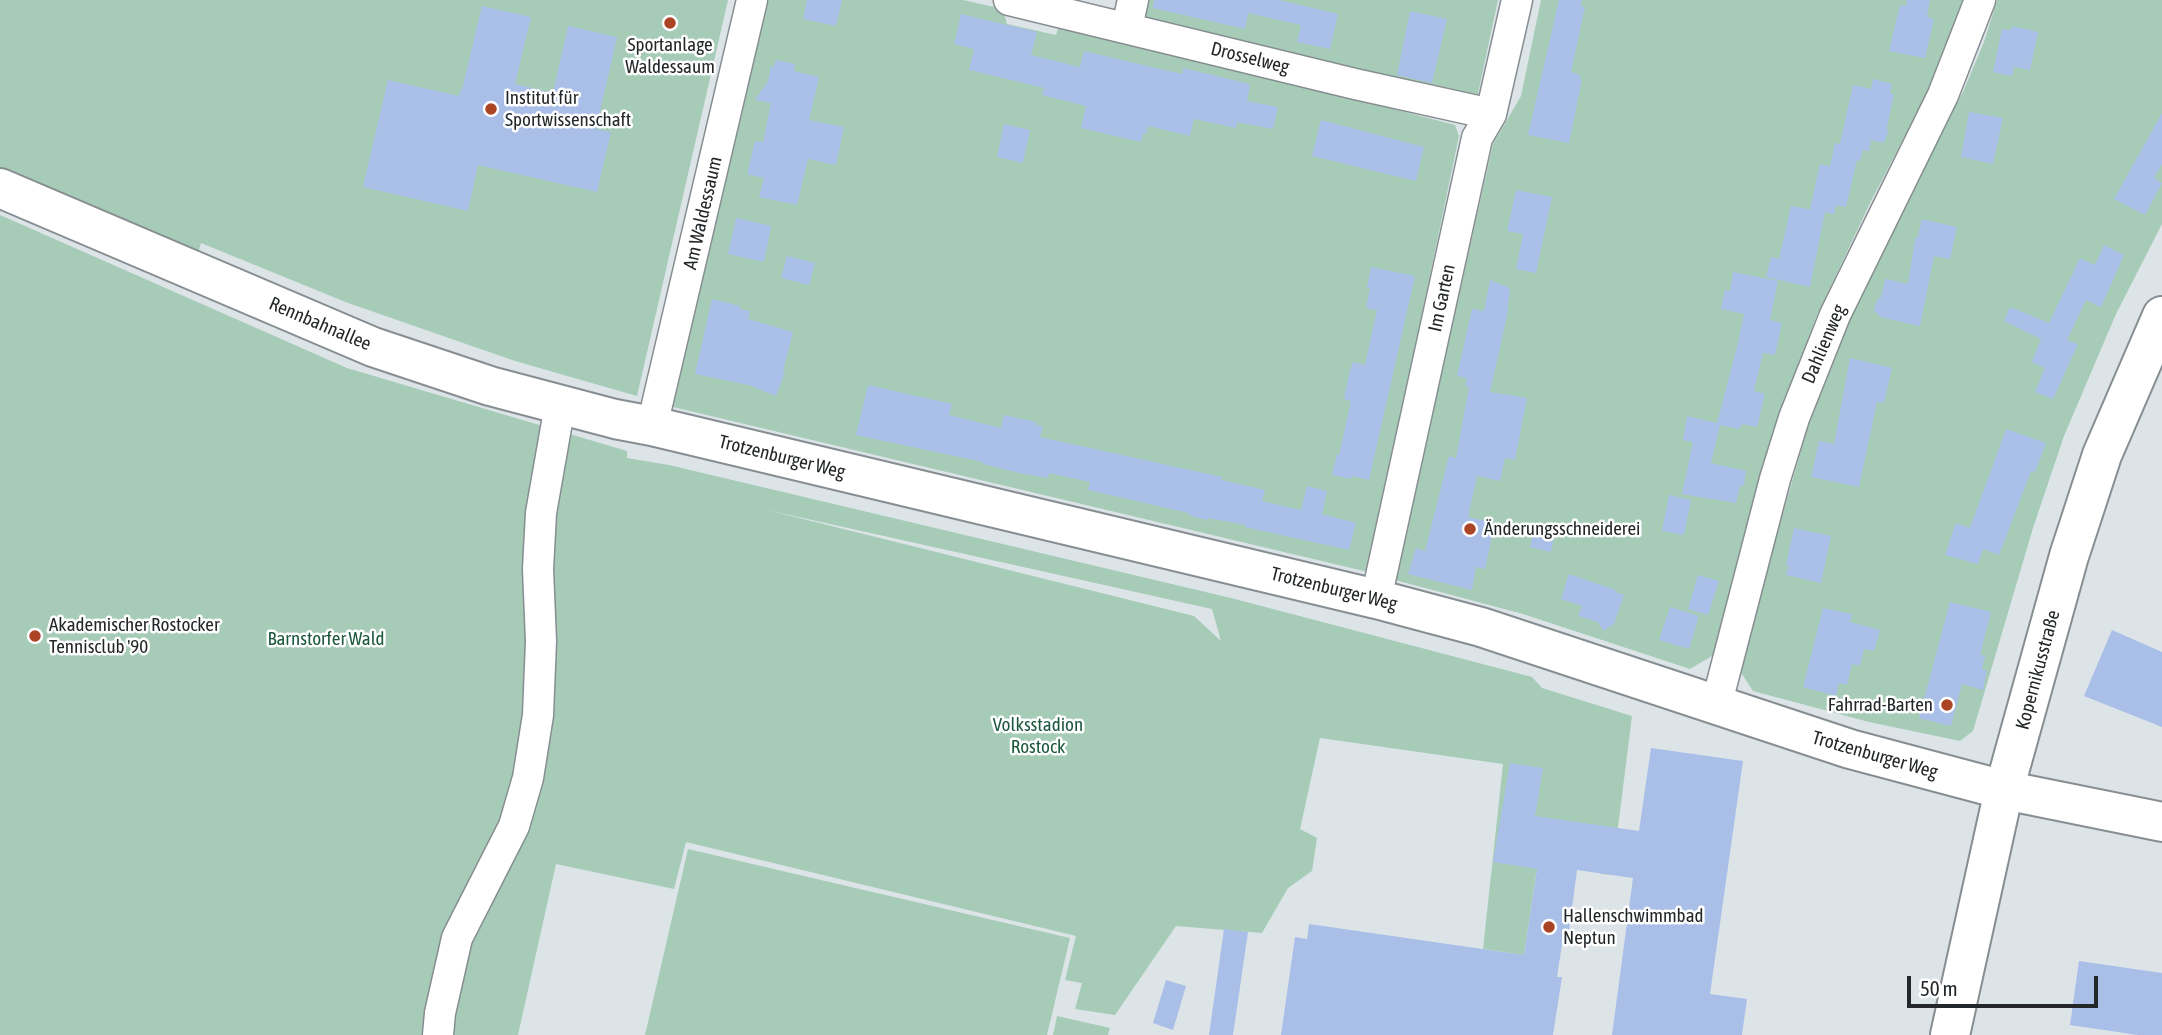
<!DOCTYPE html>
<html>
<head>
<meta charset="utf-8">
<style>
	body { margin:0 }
	#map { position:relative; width:2162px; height:1035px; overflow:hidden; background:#dce4e8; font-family:"Asap Condensed",sans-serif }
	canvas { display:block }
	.scale { position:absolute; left:1907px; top:976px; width:191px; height:32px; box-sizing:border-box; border:4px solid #242729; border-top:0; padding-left:9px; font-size:21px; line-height:24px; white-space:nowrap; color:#242729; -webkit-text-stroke:5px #fff; paint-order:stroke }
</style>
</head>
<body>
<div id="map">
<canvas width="2162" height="1035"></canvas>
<div class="scale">50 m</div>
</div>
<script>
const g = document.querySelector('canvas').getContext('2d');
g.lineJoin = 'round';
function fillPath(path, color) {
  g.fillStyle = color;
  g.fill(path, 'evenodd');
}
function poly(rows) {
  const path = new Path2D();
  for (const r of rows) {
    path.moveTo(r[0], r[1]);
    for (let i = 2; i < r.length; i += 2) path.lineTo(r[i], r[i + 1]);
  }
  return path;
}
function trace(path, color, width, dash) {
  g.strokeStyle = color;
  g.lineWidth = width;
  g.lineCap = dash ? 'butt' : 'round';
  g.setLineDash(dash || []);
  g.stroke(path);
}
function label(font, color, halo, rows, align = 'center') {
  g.font = font + ' "Asap Condensed",sans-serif';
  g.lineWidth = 5;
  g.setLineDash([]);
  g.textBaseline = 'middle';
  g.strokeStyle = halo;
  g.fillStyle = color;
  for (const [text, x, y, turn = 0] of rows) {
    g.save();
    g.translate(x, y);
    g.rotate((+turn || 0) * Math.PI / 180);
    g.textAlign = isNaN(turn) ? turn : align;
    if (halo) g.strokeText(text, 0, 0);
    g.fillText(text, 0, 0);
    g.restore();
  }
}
const green = poly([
	[0,0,728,0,637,396,515,361,348,303,201,243,198,253,0,170],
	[766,0,963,0,1003,9,1007,24,1056,35,1060,22,1455,125,1459,136,1368,572,673,407],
	[1141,0,1498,0,1477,98,1136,22],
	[1541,0,1964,0,1934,80,1871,201,1817,315,1764,461,1715,652,1712,656,1690,669,1523,614,1395,580,1493,144,1521,96],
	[1997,0,2162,0,2162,224,2116,314,2064,436,2033,528,1973,731,1960,741,1869,722,1753,691,1738,668,1821,382,1885,241,1963,92,1984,42],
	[0,215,347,368,627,451,627,458,669,465,1231,598,1532,677,1542,688,1632,716,1612,875,1601,874,1608,827,1539,856,1524,955,1483,949,1503,764,1320,738,1300,829,1317,838,1312,871,1288,888,1262,933,1176,926,1115,1015,1075,1009,1082,983,1065,980,1076,936,686,842,674,889,556,864,518,1035,0,1035],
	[767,510,1212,609,1221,641,1194,616],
	[688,849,1070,938,1047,1035,645,1035],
	[1057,1016,1110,1028,1108,1035,1053,1035]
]);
const building = poly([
	[807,0,842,0,836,26,803,19],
	[1154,0,1279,0,1338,14,1330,49,1297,42,1301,25,1248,13,1245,29,1153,8],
	[1559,0,1582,0,1581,6,1585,7,1571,72,1580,75,1580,79,1582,79,1569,143,1528,135],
	[1907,0,1930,0,1927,17,1934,19,1925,58,1889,51,1900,5,1906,6],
	[482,6,531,17,515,84,553,93,568,26,617,37,596,129,611,132,597,192,478,165,468,211,363,187,388,80,459,96,460,90,462,90],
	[1410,11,1447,19,1432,83,1397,75],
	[961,14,1037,32,1031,55,1080,67,1084,51,1182,74,1183,68,1250,84,1247,101,1278,107,1273,129,1237,122,1236,128,1194,119,1190,136,1148,126,1146,134,1143,133,1141,142,1081,128,1086,106,1042,95,1044,88,969,70,974,49,954,44],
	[2012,26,2038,32,2030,70,2014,67,2012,76,1993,72,2002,29,2011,30],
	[776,60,795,64,794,71,819,77,809,120,844,127,836,165,808,159,797,205,759,197,764,178,747,174,755,141,763,142,771,103,755,100,768,81,771,66,774,67],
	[1873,79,1892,84,1890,94,1894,94,1887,127,1888,132,1884,143,1871,140,1869,151,1863,150,1860,161,1857,160,1846,207,1836,205,1834,214,1810,209,1820,164,1830,166,1835,143,1840,144,1853,85,1871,89],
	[1969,112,2003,118,1993,164,1961,157],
	[2162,113,2162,164,2154,178,2162,183,2145,215,2114,199],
	[1321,120,1424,147,1416,181,1312,156],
	[1004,124,1030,130,1023,163,997,157],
	[1516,190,1552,197,1536,273,1516,269,1523,234,1507,231],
	[1791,206,1825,212,1810,287,1766,277,1771,257,1779,259],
	[736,218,771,226,764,262,728,254],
	[1922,219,1957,227,1950,259,1934,256,1920,326,1880,317,1874,310,1877,300,1881,297,1885,279,1908,284,1915,239,1918,236],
	[2104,245,2124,255,2101,307,2086,300,2067,340,2078,344,2053,399,2035,392,2045,368,2032,362,2041,339,2004,321,2010,307,2049,323,2080,258,2095,265],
	[787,256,815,263,809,285,781,278],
	[1371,267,1415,276,1369,480,1352,476,1351,479,1332,475,1337,454,1339,455,1351,401,1344,399,1349,374,1353,362,1365,365,1377,310,1366,308,1370,288,1367,288],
	[1733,272,1778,281,1770,320,1782,323,1775,355,1763,353,1754,391,1765,394,1757,427,1743,424,1738,429,1720,425,1711,463,1746,471,1744,485,1740,486,1736,503,1682,494,1693,442,1683,440,1687,416,1717,423,1737,347,1744,314,1721,309,1725,290,1730,291],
	[1490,280,1510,288,1507,316,1490,392,1527,398,1515,460,1505,458,1500,481,1477,476,1468,517,1495,523,1485,569,1476,567,1472,590,1408,574,1416,548,1425,551,1449,456,1456,458,1469,387,1465,386,1467,378,1457,376,1472,309,1484,311],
	[712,299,740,306,740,309,750,311,748,319,793,332,783,371,785,372,776,396,749,385,695,374],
	[1850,358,1892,368,1884,403,1877,402,1859,487,1811,477,1819,441,1834,444],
	[868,385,952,404,949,415,1001,428,1004,415,1036,422,1035,425,1043,426,1040,437,1222,477,1222,480,1265,490,1262,501,1301,510,1307,486,1327,491,1322,514,1356,523,1349,550,1245,527,1246,525,1208,518,1207,520,1188,515,1189,513,1088,490,1090,482,1049,473,1048,478,1024,474,983,464,983,462,856,435],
	[2006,429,2046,443,2035,472,2031,471,1999,555,1983,549,1978,564,1945,555,1956,523,1970,528],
	[1669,495,1691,500,1684,535,1662,531],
	[1535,527,1555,531,1551,552,1530,547],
	[1794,528,1831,536,1821,583,1786,575,1789,565,1786,565],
	[1569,574,1616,590,1615,592,1624,595,1614,624,1603,631,1598,622,1578,616,1582,606,1561,599],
	[1698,575,1719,581,1708,615,1688,609],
	[1950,602,1991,612,1980,655,1985,656,1982,669,1987,671,1983,690,1962,684,1951,726,1919,718],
	[1670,607,1699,616,1689,649,1659,640],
	[1823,608,1852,614,1850,622,1880,630,1874,651,1864,649,1860,666,1852,664,1847,685,1839,683,1836,696,1803,687],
	[2112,630,2162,652,2162,727,2084,696],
	[1651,748,1743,761,1710,994,1747,999,1742,1035,1612,1035,1633,878,1577,870,1569,932,1564,931,1557,977,1562,977,1553,1035,1281,1035,1295,937,1307,939,1309,924,1524,955,1537,869,1493,862,1510,763,1543,768,1535,816,1639,831],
	[1224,929,1248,932,1233,1035,1209,1035],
	[2079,961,2162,973,2162,1035,2138,1035,2070,1025],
	[1166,980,1186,986,1173,1030,1153,1023]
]);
const street = poly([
	[1009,0,1355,84,1491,114],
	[1127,27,1133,0],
	[652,426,752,0],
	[1376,599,1477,138,1491,114,1517,0],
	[1716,706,1775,479,1794,418,1835,315,1943,95,1980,0],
	[438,1035,440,1013,457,938,514,826,528,778,538,715,541,641,538,569,541,513,560,405]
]);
const secondary = poly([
	[0,188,373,347,490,386,615,419,652,426,1376,599,1481,627,1850,749,2004,790,2162,822],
	[1950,1035,2004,790,2069,556,2102,455,2162,316]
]);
const markers = [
	[670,23,7,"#ab4325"],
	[491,109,7,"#ab4325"],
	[1470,529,7,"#ab4325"],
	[35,636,7,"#ab4325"],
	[1947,705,7,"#ab4325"],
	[1549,927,7,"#ab4325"]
];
const poiNames = [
	["Sportanlage",670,45,"center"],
	["Waldessaum",670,67,"center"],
	["Institut für",505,98],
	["Sportwissenschaft",505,120],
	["Änderungsschneiderei",1484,529],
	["Akademischer Rostocker",49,625],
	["Tennisclub '90",49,647],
	["Fahrrad-Barten",1933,705,"right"],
	["Hallenschwimmbad",1563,916],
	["Neptun",1563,938]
];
const streetNames = [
	["Drosselweg",1250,58,14],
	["Am Waldessaum",703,213,-77],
	["Im Garten",1442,298,-78],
	["Rennbahnallee",320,324,23],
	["Dahlienweg",1824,344,-67],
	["Trotzenburger Weg",782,457,14],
	["Trotzenburger Weg",1334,589,14],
	["Kopernikusstraße",2038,670,-75],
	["Trotzenburger Weg",1875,755,16]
];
const parkNames = [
	["Barnstorfer Wald",326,639],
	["Volksstadion",1038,725],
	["Rostock",1038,747]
];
fillPath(green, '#a6ccb8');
fillPath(building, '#a9bfe8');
trace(street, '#878e92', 33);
trace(secondary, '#878e92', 42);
trace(street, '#fff', 30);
trace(secondary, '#fff', 38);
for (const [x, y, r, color] of markers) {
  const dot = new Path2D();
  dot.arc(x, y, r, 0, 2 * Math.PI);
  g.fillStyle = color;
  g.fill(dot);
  trace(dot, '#fff', 2.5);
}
label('19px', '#242729', '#fff', poiNames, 'left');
label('19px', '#242729', '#fff', streetNames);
label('19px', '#1c583f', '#fff', parkNames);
</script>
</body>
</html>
